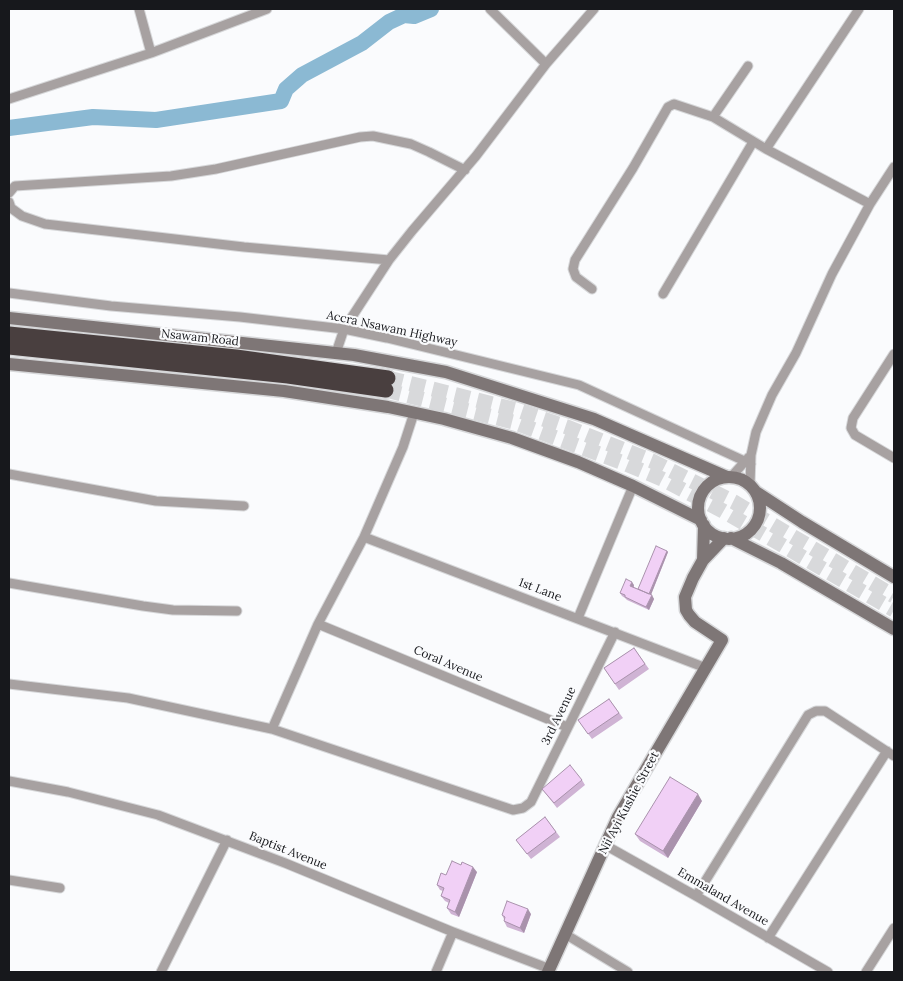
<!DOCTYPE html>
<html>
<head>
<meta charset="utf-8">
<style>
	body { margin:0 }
	#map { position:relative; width:903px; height:981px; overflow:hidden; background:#fafbfd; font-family:Lora,serif }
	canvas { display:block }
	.frame { position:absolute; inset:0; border:10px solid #17181c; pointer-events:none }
</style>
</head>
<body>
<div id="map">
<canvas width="903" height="981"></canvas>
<div class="frame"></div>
</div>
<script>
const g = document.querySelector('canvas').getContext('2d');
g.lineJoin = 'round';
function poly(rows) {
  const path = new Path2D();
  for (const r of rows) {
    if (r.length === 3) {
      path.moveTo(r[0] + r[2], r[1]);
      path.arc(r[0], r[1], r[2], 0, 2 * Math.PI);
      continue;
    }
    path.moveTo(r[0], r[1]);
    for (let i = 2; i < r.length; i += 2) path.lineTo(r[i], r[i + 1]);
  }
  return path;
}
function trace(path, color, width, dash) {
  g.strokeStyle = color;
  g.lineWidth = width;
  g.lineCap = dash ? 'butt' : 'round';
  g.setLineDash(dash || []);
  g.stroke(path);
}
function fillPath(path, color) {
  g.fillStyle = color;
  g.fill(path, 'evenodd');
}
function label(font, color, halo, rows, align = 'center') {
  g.font = font + ' Lora,serif';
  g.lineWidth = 4.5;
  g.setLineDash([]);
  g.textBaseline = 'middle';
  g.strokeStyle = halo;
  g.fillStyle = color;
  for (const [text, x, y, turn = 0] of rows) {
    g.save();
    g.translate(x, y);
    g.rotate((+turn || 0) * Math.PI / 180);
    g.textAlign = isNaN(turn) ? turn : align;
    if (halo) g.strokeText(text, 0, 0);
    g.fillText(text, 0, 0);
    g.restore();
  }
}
const river = poly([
	[9,128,93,117,156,120,281,101,286,89,302,75,362,43,389,22,404,15,414,16,431,9]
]);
const highwayTunnel = poly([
	[388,378,517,410,567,427,652,461,734,502,894,596],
	[386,390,513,422,621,462,662,479,723,511,894,610]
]);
const street = poly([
	[139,9,151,53],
	[490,9,546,64],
	[9,99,151,53,267,9],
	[713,117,748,66],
	[766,149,859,9],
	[9,193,15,186,171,176,216,169,360,137,373,136,411,144,429,152,465,170],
	[9,202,11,208,22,216,45,224,244,247,389,260],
	[592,289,576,277,573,269,575,260,633,168,668,107,674,104,713,117,766,149,870,204],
	[9,293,111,306,240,317,344,329,387,338,579,385,751,464],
	[663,294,753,142],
	[336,353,344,329,389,260,412,231,476,156,546,64,594,9],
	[894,354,853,418,851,428,855,435,894,458],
	[9,474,156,501,244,506],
	[731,477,749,457],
	[750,485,751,455,756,432,772,395,796,353,832,274,870,204,894,167],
	[364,537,706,668],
	[9,583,143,606,173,610,237,611],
	[578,618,633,486],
	[318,624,567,727],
	[9,684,128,698,272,729,513,810,523,808,531,802,615,632],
	[272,729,318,624,364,537,403,447,414,413],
	[9,781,68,792,158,815,285,863,453,932,550,969],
	[605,845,696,896,828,972],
	[9,880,60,888],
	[696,896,808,715,816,711,825,711,894,756],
	[565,934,628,972],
	[768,938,887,751],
	[161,972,227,840],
	[436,972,453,932],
	[866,972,894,928]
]);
const secondary = poly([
	[9,318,354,355,446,372,594,419,727,477],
	[9,364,284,391,388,407,444,419,512,438,578,462,633,486,701,520],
	[729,508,31],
	[756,492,802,522,894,577],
	[731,538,781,563,894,629],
	[703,560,704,525],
	[548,972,618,817,722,640,695,622,689,615,686,610,685,597,693,578,703,560,724,538]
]);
const highway = poly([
	[9,334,236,357,388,378],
	[9,347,288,376,386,390]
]);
const wall = poly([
	[667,551,668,552,651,595,654,599,649,610,627,600,625,598,622,596,620,593,634,585,634,587,638,589],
	[634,648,649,669,619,690,604,668],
	[609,699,623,718,592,739,578,720],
	[582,780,585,785,557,808,542,789],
	[702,801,668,858,640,841,635,834],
	[545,817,560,837,531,859,516,840],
	[477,872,459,917,451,914,447,908,449,903,445,901,441,896,443,891,440,890,437,885,446,875],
	[531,914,524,933,507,927,504,921,504,919,502,915]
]);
const shadedWall = poly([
	[667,551,668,552,650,597,649,595],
	[632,582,634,585,633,589,630,586],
	[652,595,654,599,649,610,646,607],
	[698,794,702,801,668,858,663,851],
	[473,867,477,872,459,917,455,912],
	[528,909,531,914,524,933,520,928]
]);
const building = poly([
	[656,546,667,551,649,594,638,589,656,546],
	[626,579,632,582,630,586,652,595,646,607,625,597,625,595,620,593,626,579],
	[634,648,645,664,615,684,604,668,634,648],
	[609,699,619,713,588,734,578,720,609,699],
	[570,765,582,780,554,803,542,789,570,765],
	[670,777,698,794,663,851,635,834,670,777],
	[545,817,556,832,527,854,516,840,545,817],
	[452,861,461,865,462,862,473,867,455,912,447,908,450,900,441,896,444,888,437,885,441,873,446,875,452,861],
	[507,901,528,909,520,928,504,921,505,917,502,915,507,901]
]);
const streetNames = [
	["Accra Nsawam Highway",392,329,12],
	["Nsawam Road",200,338,6],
	["1st Lane",540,590,21],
	["Coral Avenue",448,664,23],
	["3rd Avenue",559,716,-64],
	["Nii Ayi Kushie Street",629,803,-62],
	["Baptist Avenue",288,851,22],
	["Emmaland Avenue",723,897,30]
];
trace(river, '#8bb9d3', 16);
trace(highwayTunnel, '#d8d9db', 15, [15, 8]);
trace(street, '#d6d7d9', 11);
trace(secondary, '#d6d7d9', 15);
trace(highway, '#d6d7d9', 18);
trace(street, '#a7a1a1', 9);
trace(secondary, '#7e7676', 12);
trace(highway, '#493f3f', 15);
fillPath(wall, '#cfb3d4');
fillPath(shadedWall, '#a992ac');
fillPath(building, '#f1d0f6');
trace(building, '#a992ac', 1);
label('12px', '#17181c', '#fafbfd', streetNames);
</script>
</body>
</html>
